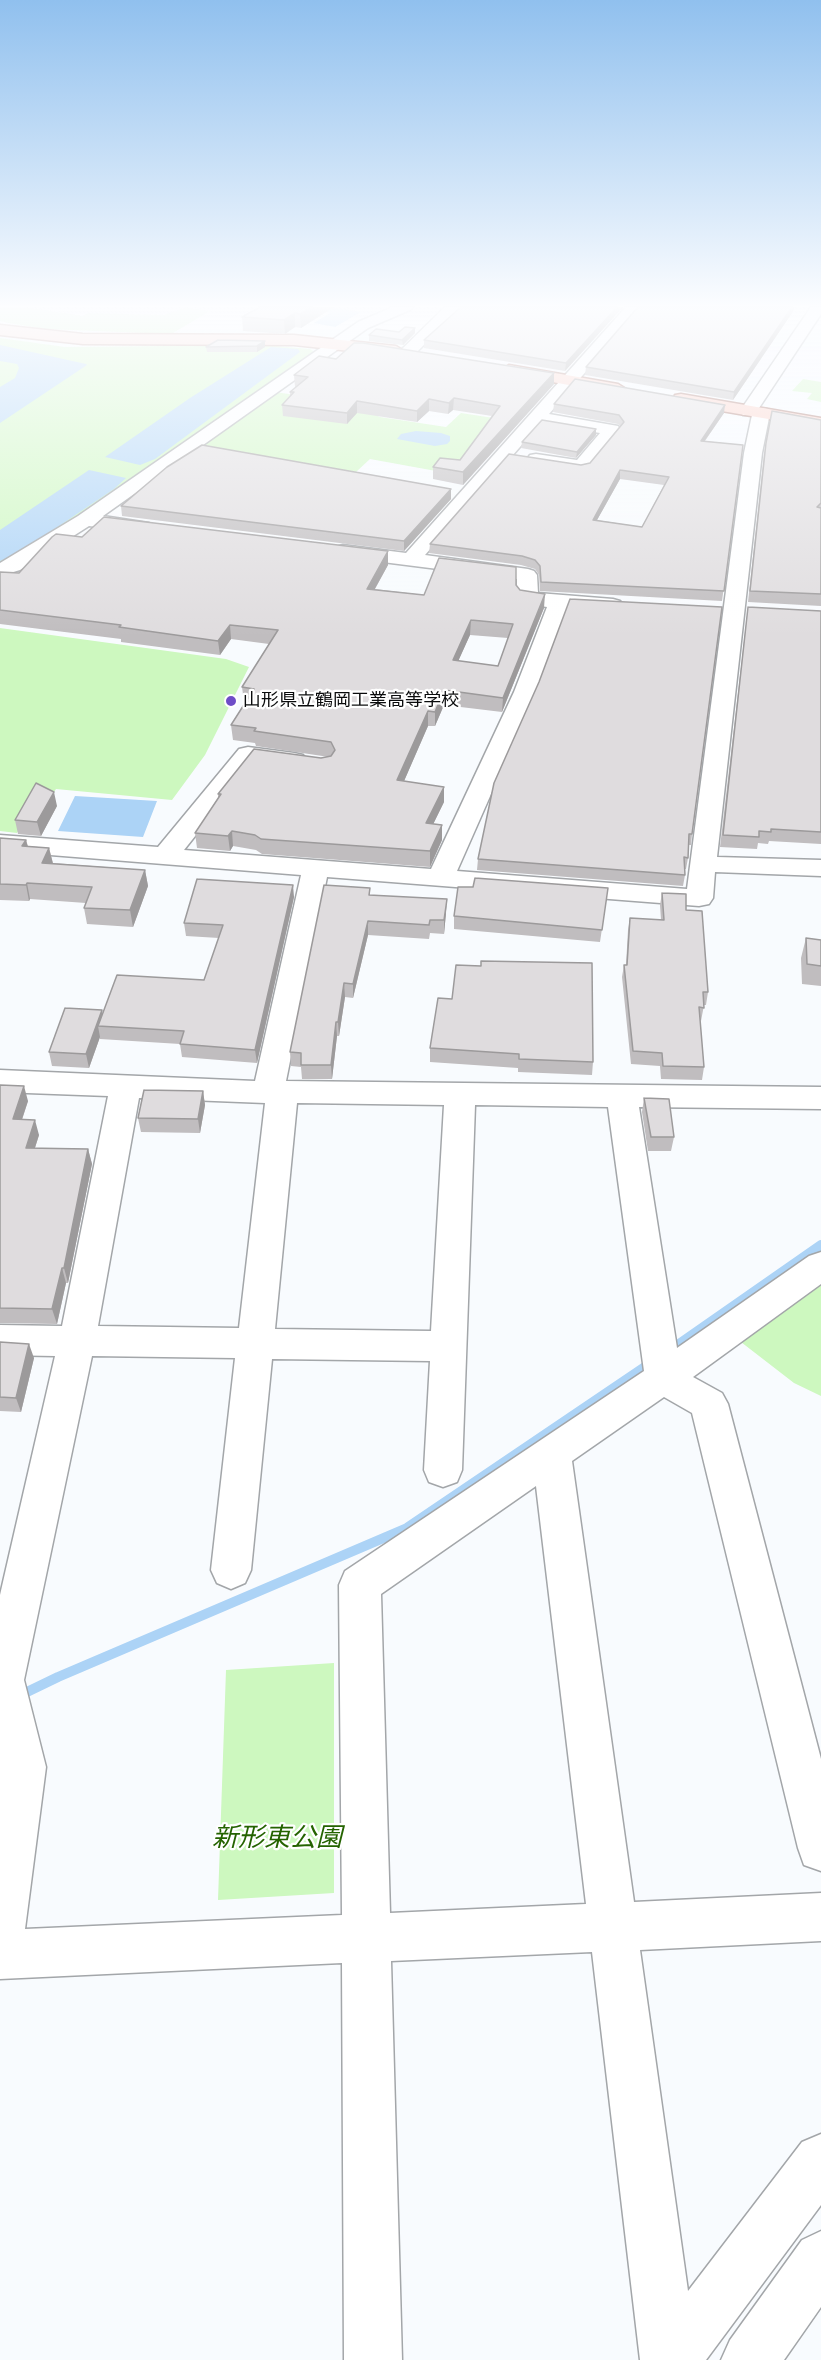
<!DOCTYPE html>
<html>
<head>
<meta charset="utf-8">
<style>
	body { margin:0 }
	canvas { display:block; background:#f8fbfe }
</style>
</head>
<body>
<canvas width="821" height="2360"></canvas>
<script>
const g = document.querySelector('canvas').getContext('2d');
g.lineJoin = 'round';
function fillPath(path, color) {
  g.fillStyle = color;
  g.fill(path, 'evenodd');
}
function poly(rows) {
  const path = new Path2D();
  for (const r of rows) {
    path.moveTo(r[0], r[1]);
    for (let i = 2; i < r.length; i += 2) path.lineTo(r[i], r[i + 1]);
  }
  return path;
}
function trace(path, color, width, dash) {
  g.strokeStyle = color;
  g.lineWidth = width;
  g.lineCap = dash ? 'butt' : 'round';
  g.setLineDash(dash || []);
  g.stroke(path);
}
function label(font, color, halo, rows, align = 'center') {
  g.font = font + ' Literata,"Noto Sans JP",serif';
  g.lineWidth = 4.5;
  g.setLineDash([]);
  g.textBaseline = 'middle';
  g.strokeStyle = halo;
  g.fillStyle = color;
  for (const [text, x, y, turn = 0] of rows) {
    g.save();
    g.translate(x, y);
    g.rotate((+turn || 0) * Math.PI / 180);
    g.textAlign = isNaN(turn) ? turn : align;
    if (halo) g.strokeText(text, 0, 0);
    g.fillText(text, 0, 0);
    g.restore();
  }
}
const green = poly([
	[0,307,26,307,83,316,88,313,164,315,186,307,210,311,173,333,146,333,45,329,9,323,0,321],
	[0,338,65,347,265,345,310,349,316,353,86,513,0,564],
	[803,379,821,382,821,402,807,399,812,393,792,391],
	[275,392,350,403,380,417,446,427,461,413,500,419,452,471,436,471,370,459,356,472,202,445],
	[0,628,226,659,249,667,205,755,172,800,56,789,54,792,40,791,17,833,0,831],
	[821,1266,821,1396,794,1383,728,1332],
	[334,1663,334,1893,218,1900,226,1670]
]);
const water = poly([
	[330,307,361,312,335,327,314,323,330,313,324,311],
	[0,345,86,364,87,365,0,423,0,387,15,378,19,368,17,364,0,361],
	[271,347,298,349,300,352,155,459,140,465,105,457,190,398],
	[416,431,441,433,450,436,450,441,447,444,435,446,397,439,401,434],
	[89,470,126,478,114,489,19,553,0,561,0,530],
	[75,796,157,801,143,837,58,831]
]);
const stream = poly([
	[669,1351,821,1245],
	[0,1705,58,1677,407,1528,651,1363]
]);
const minor = poly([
	[393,307,413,307,410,310,368,328,103,516,149,523,152,527,149,531,142,533,89,526,20,570,0,576,0,563,78,516,358,322,393,307],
	[445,307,461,307,413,356,401,356,399,353,401,350,445,307],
	[626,307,642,307,549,414,618,426,621,430,618,434,587,470,581,472,536,464,530,463,527,459,530,455,536,454,577,460,600,433,541,423,425,555,528,569,534,571,537,575,538,593,613,599,620,601,624,605,620,609,613,611,567,608,536,692,457,871,687,889,744,453,752,415,743,415,740,411,811,307,821,307,821,314,759,408,767,409,770,413,762,453,717,857,821,860,821,876,715,872,713,898,709,904,699,906,327,877,286,1081,821,1087,821,1109,639,1107,677,1348,809,1256,821,1252,821,1284,693,1377,722,1393,728,1404,821,1759,821,1871,804,1865,798,1848,692,1413,664,1397,572,1461,634,1902,821,1893,821,1941,640,1950,688,2291,802,2142,821,2134,821,2205,706,2360,640,2360,592,1952,391,1961,402,2360,344,2360,342,1963,0,1979,0,1595,55,1356,0,1355,0,1325,62,1326,108,1096,0,1092,0,1070,255,1081,301,875,0,851,0,835,158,847,239,749,248,747,294,753,303,755,306,760,303,765,294,767,254,762,184,850,431,869,514,692,547,607,521,603,517,599,517,579,343,557,336,555,333,551,336,547,343,545,406,553,626,307],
	[139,1098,265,1103,239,1328,98,1326,139,1098],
	[297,1103,444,1105,431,1331,275,1329,297,1103],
	[475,1105,608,1107,644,1371,345,1571,339,1585,342,1915,25,1929,46,1767,24,1680,92,1356,235,1358,211,1570,217,1583,231,1589,245,1583,251,1570,272,1359,430,1361,424,1470,429,1482,443,1487,457,1482,462,1470,475,1105],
	[536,1486,586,1904,390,1913,381,1594,536,1486],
	[821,2231,821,2307,784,2360,721,2360,730,2340,802,2240,821,2231]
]);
const major = poly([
	[0,325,83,334,294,335,396,346,404,351,396,356,294,345,83,344,0,335,0,325],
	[509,365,618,384,626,389,618,394,503,373,501,370,509,365],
	[681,394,821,418,821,428,675,403,673,399,675,395,681,394]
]);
const wall = poly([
	[334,307,301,328,295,327,285,334,243,331,242,317],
	[623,307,565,371,424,348,424,340],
	[794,310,733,400,585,375,586,367],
	[399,332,415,333,403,345,369,341,369,335],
	[206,347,265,347,257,352,207,352],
	[336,359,554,384,463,485,433,479,433,467,460,460,492,416,453,410,448,414,429,411,417,422,357,413,347,424,283,416,282,405,290,396,290,392,296,387,295,387,294,375],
	[554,404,724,413,705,441,743,445,722,601,540,591,539,575,535,569,521,565,429,553,430,544,581,465,590,463,620,426,618,424,553,412],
	[620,479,664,485,642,527,597,520],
	[772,411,821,420,821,606,748,602,764,453],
	[596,435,576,458,521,448,522,442],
	[451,499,404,551,122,516,121,506],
	[82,537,388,551,388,565,375,589,424,595,516,585,520,590,544,608,502,712,444,705,435,726,428,726,404,781,444,802,433,824,442,825,442,840,430,867,262,854,256,850,233,846,230,851,197,848,195,833,218,798,218,794,321,758,329,757,256,746,255,743,233,740,231,725,245,702,244,702,242,687,269,644,231,639,220,655,121,642,121,639,0,624,0,572,19,573],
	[470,635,508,638,498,666,458,661],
	[748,607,821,611,821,844,769,841,768,844,758,843,757,849,720,847],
	[494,783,692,834,691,845,689,845,688,858,686,869,685,869,685,875,683,886,477,870,478,859],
	[57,806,41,836,18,834,15,820],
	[0,838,26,840,28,846,49,848,53,863,145,870,148,886,133,927,87,924,84,908,86,903,30,899,29,901,0,900],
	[370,888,370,895,446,913,444,934,430,933,429,939,368,935,353,998,345,997,339,1036,337,1036,332,1079,302,1079,301,1067,291,1066,290,1052],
	[608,888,600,942,454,929,454,916],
	[662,893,686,910,708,992,706,1005,704,1005,701,1021,700,1020,704,1067,702,1080,661,1079,660,1066,631,1064,622,977,624,965,626,965,628,930,630,918,661,920,660,905],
	[294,897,257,1063,182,1057,180,1044,100,1039,100,1037,89,1068,52,1066,49,1052,102,1010,102,1014,204,980,219,938,186,936,184,923],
	[806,938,821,940,821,986,802,984,801,958],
	[438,998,593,1062,592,1075,518,1072,518,1068,430,1062,430,1048],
	[0,1085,28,1101,22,1120,39,1135,35,1148,88,1149,92,1164,68,1283,66,1283,57,1324,0,1323],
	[203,1091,205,1105,200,1133,141,1132,138,1118],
	[644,1098,674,1137,671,1151,648,1151,642,1112],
	[0,1342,34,1358,21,1412,0,1411]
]);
const shadedWall = poly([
	[312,307,334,307,301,328,300,314],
	[617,307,623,307,565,371,566,363],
	[792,307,794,307,794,310,733,400,734,392],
	[295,313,295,327,285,334,284,320],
	[415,328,415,333,403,345,402,340],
	[265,341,265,347,257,352,257,346],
	[554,373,554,384,463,485,463,472],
	[454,398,453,410,448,414,449,403],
	[429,399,429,411,417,422,417,411],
	[357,401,357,413,347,424,347,413],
	[725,405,724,413,699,449,701,441],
	[596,429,596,435,576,458,577,452],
	[620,470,620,479,592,529,593,520],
	[451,489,451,499,404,551,404,541],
	[388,551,388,565,367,603,367,589],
	[545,594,544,608,502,712,503,698],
	[471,620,470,635,452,675,453,660],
	[230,625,231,639,220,655,218,641],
	[444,690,444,705,435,726,435,712],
	[428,711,428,726,398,795,397,780],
	[444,787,444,802,426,839,426,823],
	[54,792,57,806,41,836,37,822],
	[442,825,442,840,430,867,430,851],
	[232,831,233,846,230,851,228,836],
	[26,840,30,856,22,846],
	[49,848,53,864,42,863],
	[145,870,148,886,133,927,130,910],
	[27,883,30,899,29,901,26,885],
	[293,885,294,897,257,1063,255,1050],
	[447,899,446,913,444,934,444,920],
	[368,921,368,935,353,998,353,984],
	[344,983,345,997,339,1036,338,1022],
	[102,1010,104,1024,98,1026,100,1037,89,1068,86,1054],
	[336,1022,337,1036,332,1079,331,1065],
	[24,1086,28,1101,17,1134,13,1119],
	[203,1091,205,1105,200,1133,198,1119],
	[35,1120,39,1135,30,1163,26,1148],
	[88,1149,92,1164,68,1283,64,1268],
	[62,1268,66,1283,57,1324,52,1309],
	[29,1344,34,1358,21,1412,16,1398]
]);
const building = poly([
	[260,307,312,307,300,314,295,313,284,320,242,317,260,307],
	[461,307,617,307,566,363,424,340,461,307],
	[638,307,792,307,734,392,586,367,638,307],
	[405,327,415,328,402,340,369,335,376,329,399,332,405,327],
	[218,340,265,341,257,346,206,347,218,340],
	[354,343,363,343,554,373,463,472,433,467,440,458,460,460,500,406,454,398,449,403,429,399,417,411,357,401,347,413,282,405,294,392,290,392,308,377,294,375,319,356,336,359,354,343],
	[575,379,725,405,701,441,743,445,724,591,541,582,540,566,535,560,522,556,430,544,509,454,581,465,590,463,624,422,619,415,554,404,575,379],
	[620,470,669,477,642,527,593,520,620,470],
	[772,411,821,420,821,503,817,507,821,508,821,594,750,591,766,443,772,411],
	[542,420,596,429,577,452,522,442,542,420],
	[202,445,451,489,404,541,121,506,167,467,202,445],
	[104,517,388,551,367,589,424,595,439,558,516,567,516,585,520,590,545,594,503,698,444,690,435,712,428,711,397,780,444,787,426,823,442,825,430,851,261,839,255,835,232,831,228,836,195,833,221,794,218,794,254,749,321,758,331,756,335,750,331,742,254,731,256,728,231,725,254,689,242,687,278,630,230,625,218,641,119,627,121,625,0,610,0,572,19,573,52,537,56,534,82,537,104,517],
	[471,620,513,624,498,666,453,660,471,620],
	[570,599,722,607,692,834,689,834,688,858,684,857,685,875,478,859,494,783,539,682,570,599],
	[748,607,821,611,821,832,771,829,771,832,759,831,759,837,723,835,748,607],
	[36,783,54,792,37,822,15,820,36,783],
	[0,838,26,840,22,846,49,848,42,863,145,870,130,910,84,908,92,887,27,883,26,885,0,884,0,838],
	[475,878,608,888,602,930,454,916,458,887,473,887,475,878],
	[197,879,293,885,255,1050,180,1044,184,1031,98,1026,117,975,204,980,223,925,184,923,197,879],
	[324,885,370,888,369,895,447,899,444,920,430,920,429,925,368,921,353,984,344,983,338,1022,336,1022,331,1065,301,1065,301,1053,290,1052,324,885],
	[662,893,686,894,686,910,702,911,708,992,703,992,704,1008,699,1007,704,1067,663,1066,662,1053,633,1051,624,965,627,965,630,918,664,920,662,893],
	[806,938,821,940,821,966,807,964,806,938],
	[481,961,592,963,593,1062,519,1059,519,1054,430,1048,438,998,452,999,456,965,481,966,481,961],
	[65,1008,102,1010,86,1054,49,1052,65,1008],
	[0,1085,24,1086,13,1119,35,1120,26,1148,88,1149,64,1268,62,1268,52,1309,0,1308,0,1085],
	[144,1090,203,1091,198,1119,138,1118,144,1090],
	[644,1098,669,1099,674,1137,651,1137,644,1098],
	[0,1342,29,1344,16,1398,0,1397,0,1342]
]);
const markers = [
	[231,701,6,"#6e4dc7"]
];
const farPoinames = [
	["山形県立鶴岡工業高等学校",243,701]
];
const nearParknames = [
	["新形東公園",277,1838]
];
fillPath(green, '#cdf8bf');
fillPath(water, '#acd3f6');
trace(stream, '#acd3f6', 10);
trace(minor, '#a3a6a9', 3);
trace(major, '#a77469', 3);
fillPath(minor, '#fff');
fillPath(major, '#fdcec3');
fillPath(wall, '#c0bdbf');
fillPath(shadedWall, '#9c9a9b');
fillPath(building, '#dfdcde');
trace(building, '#9c9a9b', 1.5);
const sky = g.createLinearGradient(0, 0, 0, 637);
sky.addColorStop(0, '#90c0ee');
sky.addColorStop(0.48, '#fcfdff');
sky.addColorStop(1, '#fcfdff00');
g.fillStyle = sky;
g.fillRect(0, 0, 821, 637);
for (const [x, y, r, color] of markers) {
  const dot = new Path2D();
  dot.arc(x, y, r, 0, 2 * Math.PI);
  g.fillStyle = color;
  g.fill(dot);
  trace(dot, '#fff', 2);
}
label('18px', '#0a0b0c', '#fff', farPoinames, 'left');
label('italic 26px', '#246300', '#fff', nearParknames);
</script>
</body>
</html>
